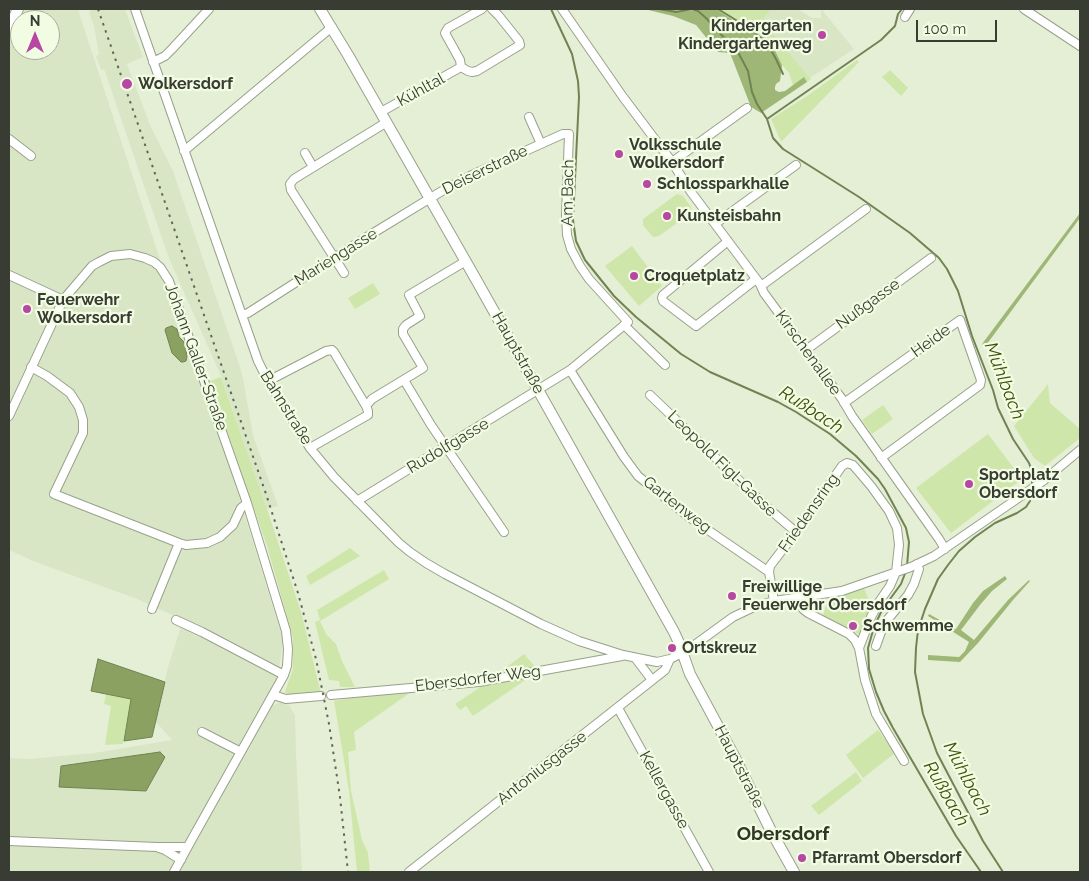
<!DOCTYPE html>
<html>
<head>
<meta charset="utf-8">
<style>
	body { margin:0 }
	#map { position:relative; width:1089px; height:881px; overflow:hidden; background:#e5efd6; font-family:Raleway,sans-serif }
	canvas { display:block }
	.frame { position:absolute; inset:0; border:10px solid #383c32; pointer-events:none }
	.north { position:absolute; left:10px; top:10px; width:50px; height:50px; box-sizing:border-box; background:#f2fce3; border:1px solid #a8af9c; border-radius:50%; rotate:0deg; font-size:14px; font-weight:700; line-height:20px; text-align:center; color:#383c32 }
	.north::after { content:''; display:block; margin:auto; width:18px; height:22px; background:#b747a3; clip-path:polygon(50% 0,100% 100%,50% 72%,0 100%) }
	.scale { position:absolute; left:916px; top:20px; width:81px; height:22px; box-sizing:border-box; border:2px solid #383c32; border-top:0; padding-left:6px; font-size:15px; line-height:18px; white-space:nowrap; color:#383c32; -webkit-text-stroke:4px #f2fce3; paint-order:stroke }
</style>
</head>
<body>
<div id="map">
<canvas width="1089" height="881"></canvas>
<div class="frame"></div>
<div class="north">N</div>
<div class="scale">100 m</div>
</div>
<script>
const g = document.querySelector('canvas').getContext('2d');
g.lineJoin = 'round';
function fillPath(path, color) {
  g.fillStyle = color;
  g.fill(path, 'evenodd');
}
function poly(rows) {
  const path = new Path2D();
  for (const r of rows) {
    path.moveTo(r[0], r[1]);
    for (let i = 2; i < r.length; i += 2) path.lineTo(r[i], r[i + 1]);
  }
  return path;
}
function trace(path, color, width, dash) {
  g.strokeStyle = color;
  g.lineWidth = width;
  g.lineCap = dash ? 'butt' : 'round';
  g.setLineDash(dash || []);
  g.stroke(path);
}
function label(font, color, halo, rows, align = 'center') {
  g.font = font + ' Raleway,sans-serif';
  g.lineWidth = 4.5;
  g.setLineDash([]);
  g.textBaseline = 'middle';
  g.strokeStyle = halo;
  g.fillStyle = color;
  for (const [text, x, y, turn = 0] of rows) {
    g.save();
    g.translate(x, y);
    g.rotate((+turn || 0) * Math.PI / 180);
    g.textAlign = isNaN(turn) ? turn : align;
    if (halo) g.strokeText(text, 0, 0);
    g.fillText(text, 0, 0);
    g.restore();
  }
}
const built = poly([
	[9,9,78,9,81,19,173,299,224,448,283,640,278,677,261,709,282,702,290,706,295,716,296,754,302,872,9,872,9,758,29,759,94,753,172,740,155,721,168,667,183,620,137,599,33,561,9,550],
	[20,20,50,20,50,50,20,50],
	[91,9,125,9,143,57,127,64,150,125,173,171,240,367,243,378,253,435,278,506,267,509,221,376,168,256,104,69,101,70,96,56,99,54,94,26,89,13],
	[771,9,798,9,812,18,821,18,821,11,822,10,854,49,810,78,773,34,758,27]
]);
const green = poly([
	[716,9,771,9,758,27,773,34,811,79,807,82,804,78,793,85,789,73,782,65,770,40,751,32],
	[857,60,859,62,781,142,771,119,807,96],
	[890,70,908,88,901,96,882,77],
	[677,194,683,196,691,207,691,213,659,236,653,237,643,225,643,219],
	[632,246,662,286,639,306,605,266],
	[373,283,380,294,355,309,348,298],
	[221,377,267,509,302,615,321,694,290,695,285,692,293,669,293,638,267,546,210,381],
	[1048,384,1050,403,1080,429,1080,438,1045,466,1034,458,1014,426],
	[883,405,893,419,872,434,862,420],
	[988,434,1022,479,951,533,916,488],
	[350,548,360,556,310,585,306,576],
	[384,570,389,579,320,621,326,634,336,644,342,661,355,687,340,687,339,681,329,680,315,622,320,620,317,610],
	[864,588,868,598,874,605,860,635,823,616,828,598,850,593],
	[524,654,538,670,493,677],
	[531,676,473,716,466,706,460,710,455,704,485,684],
	[414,690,354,732,356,750,348,752,351,791,362,840,368,853,370,872,357,872,349,791,334,701,377,693],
	[106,694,132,699,123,744,105,745,111,706,104,704],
	[878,730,895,753,863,778,846,755],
	[856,772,862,781,819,815,811,806]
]);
const forest = poly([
	[644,9,665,9,683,11,716,9,751,32,770,40,782,65,780,81,776,84,775,87,775,90,779,92,785,91,804,77,807,82,761,113,751,107,730,53,718,52,696,25,673,16],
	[1080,213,1080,218,984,348,982,344],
	[1005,576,1007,579,992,591,980,605,961,630,974,640,1008,600,1029,580,1030,581,1013,600,978,643,960,662,928,660,928,655,959,657,965,651,969,642,928,616,929,614,956,629,973,603,983,591]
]);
const water = poly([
	[172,326,177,329,179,337,184,342,185,345,187,356,186,361,183,362,181,362,172,353,165,330,166,328,172,326],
	[98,659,165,682,152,737,124,741,131,699,91,691,98,659],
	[160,752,165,757,146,791,59,787,61,766,160,752]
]);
const stream = poly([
	[551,9,572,54,578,81,579,97,573,220,576,241,585,260,614,296,636,317,681,354,710,372,778,402,796,412,830,434,856,456,878,479,885,489,906,528,909,542,907,566],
	[659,9,676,12,692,9,698,11,706,18,739,54,748,71,752,92,757,104,767,119,773,138,783,149,859,197,910,233,939,258,947,269,958,291,972,336,993,390,998,408,1013,439,1029,463,1032,471,1032,485],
	[718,9,752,30,768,45,776,59,783,74],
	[767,119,881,40,895,26,898,14,902,9],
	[906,571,901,584,882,610,874,627,868,648,869,669,876,692,884,711,893,728,956,836,981,872],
	[1003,872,983,841,937,753,923,714,915,672,916,648,918,630,925,609,938,579,948,565,959,551,975,537,995,523,1017,513,1026,507,1030,501,1031,493]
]);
const minor = poly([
	[135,9,258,361,268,381,310,448,334,477,399,543,410,552,426,563,445,574,541,624,579,641,623,655,657,662,670,659,689,649,733,617,754,607,774,601,842,591,911,567,934,556,1043,481,1080,450],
	[482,9,448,28,445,33,460,60,461,67,468,71,472,72,477,71,520,45,519,41,499,16,492,9],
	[562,9,623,97,672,162,691,192,760,284,764,293,842,399,852,416,939,539,945,549],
	[1024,9,1080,46],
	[905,17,910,9],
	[153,62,165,56,172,49,209,9],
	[381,112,461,67],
	[529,117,541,144],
	[9,139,31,156],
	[184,151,332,27],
	[305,153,313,167],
	[672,162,747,108],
	[715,224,796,165],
	[728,241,663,295,662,298,663,301,696,326,756,279],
	[344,273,291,190,290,184,294,179,387,122],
	[9,275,63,300],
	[761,286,866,209],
	[242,315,248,313,370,235,442,191,476,173,523,152,563,134,569,134,566,215,567,235,571,249,580,266,589,279,628,322,570,370,357,501],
	[624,325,665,365],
	[806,350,931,258],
	[31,367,47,376,70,393,79,407,83,420,83,433,54,494,179,543,186,545,207,543,220,537,233,525,241,508,247,503],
	[570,370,624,457,638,476,689,517,769,572],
	[404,380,431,425,504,532],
	[268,381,326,351,332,350,334,352,366,406],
	[650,395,769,509,796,532],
	[844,403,960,320,981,380,980,385,881,458],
	[9,416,63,300,92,266,99,262,111,256,130,254,145,258,154,262,160,267,169,281,247,503,286,631,288,649,287,666,284,675,192,839,174,872],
	[310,448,368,415,368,411,366,406,372,399,423,368,403,334,403,329,406,325,420,316,409,295,466,261],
	[800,598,803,609,808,613,849,634,855,640,859,648,865,680,876,714,904,761],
	[774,601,769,572,770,566,796,532,842,466,847,463,853,465,871,486,889,511,897,528,899,545,896,572,890,586,879,602,871,617,859,648],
	[152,609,179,543],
	[176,620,202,632,284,675],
	[876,646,881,632,888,619,908,595,914,584,919,569,917,564],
	[636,659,652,680],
	[273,695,286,699,321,696],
	[331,695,479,682,622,656],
	[618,708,709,872],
	[202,732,241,752],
	[9,841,157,847,187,847],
	[159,848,165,850,181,860],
	[409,872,665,670,670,659]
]);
const major = poly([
	[320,9,348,55,478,283,674,632,679,643,690,674,733,754,771,831,794,872],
	[9,28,18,9]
]);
const rail = poly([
	[98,9,266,494,298,593,316,659,329,724,340,797,348,872]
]);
const markers = [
	[822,35,5,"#b747a3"],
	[127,84,6,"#b747a3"],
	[619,154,5,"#b747a3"],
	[647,184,5,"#b747a3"],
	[667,216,5,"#b747a3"],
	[634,276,5,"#b747a3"],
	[27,309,5,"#b747a3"],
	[969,484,5,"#b747a3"],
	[732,596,5,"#b747a3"],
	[853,626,5,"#b747a3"],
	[672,648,5,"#b747a3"],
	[802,858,5,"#b747a3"]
];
const poiNames = [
	["Kindergarten",812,26,"right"],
	["Kindergartenweg",812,44,"right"],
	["Wolkersdorf",138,84],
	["Volksschule",629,145],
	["Wolkersdorf",629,163],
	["Schlossparkhalle",657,184],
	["Kunsteisbahn",677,216],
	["Croquetplatz",644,276],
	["Feuerwehr",37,300],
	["Wolkersdorf",37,318],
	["Sportplatz",979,475],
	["Obersdorf",979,493],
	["Freiwillige",742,587],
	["Feuerwehr Obersdorf",742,605],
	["Schwemme",863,626],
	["Ortskreuz",682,648],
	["Pfarramt Obersdorf",812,858]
];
const streetNames = [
	["Kühltal",421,90,-29],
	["Deiserstraße",485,170,-26],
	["Am Bach",568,193,-89],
	["Mariengasse",336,257,-32],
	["Nußgasse",868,304,-36],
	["Heide",931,341,-36],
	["Hauptstraße",518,353,61],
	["Kirschenallee",808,353,54],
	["Johann Galler-Straße",196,357,70],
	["Bahnstraße",286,408,58],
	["Rudolfgasse",448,446,-31],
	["Leopold Figl-Gasse",722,464,44],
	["Gartenweg",677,505,38],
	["Friedensring",809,513,-55],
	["Ebersdorfer Weg",478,679,-7],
	["Hauptstraße",739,767,63],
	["Antoniusgasse",542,768,-38],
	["Kellergasse",664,790,61]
];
const waterNames = [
	["Mühlbach",1004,381,69],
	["Rußbach",811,410,33],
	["Mühlbach",967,779,62],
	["Rußbach",946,794,60]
];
const quarterNames = [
	["Obersdorf",783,834]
];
fillPath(built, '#d9e6c6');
fillPath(green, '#cfe6aa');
fillPath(forest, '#9fb776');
fillPath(water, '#8aa161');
trace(water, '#718353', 1);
trace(stream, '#718353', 2);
trace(minor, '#98a18b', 10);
trace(major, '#98a18b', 12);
trace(minor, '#fff', 8);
trace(major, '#fff', 10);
trace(rail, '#616659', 2, [2.5, 5]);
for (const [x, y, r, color] of markers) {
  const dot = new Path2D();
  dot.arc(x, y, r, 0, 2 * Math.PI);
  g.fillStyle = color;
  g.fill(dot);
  trace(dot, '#f2fce3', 2);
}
label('bold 16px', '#383c32', '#f2fce3', poiNames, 'left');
label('16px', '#383c32', '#f2fce3', streetNames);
label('italic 18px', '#3e5209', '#f2fce3', waterNames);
label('bold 19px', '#2f3623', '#f2fce3', quarterNames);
</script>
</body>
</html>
